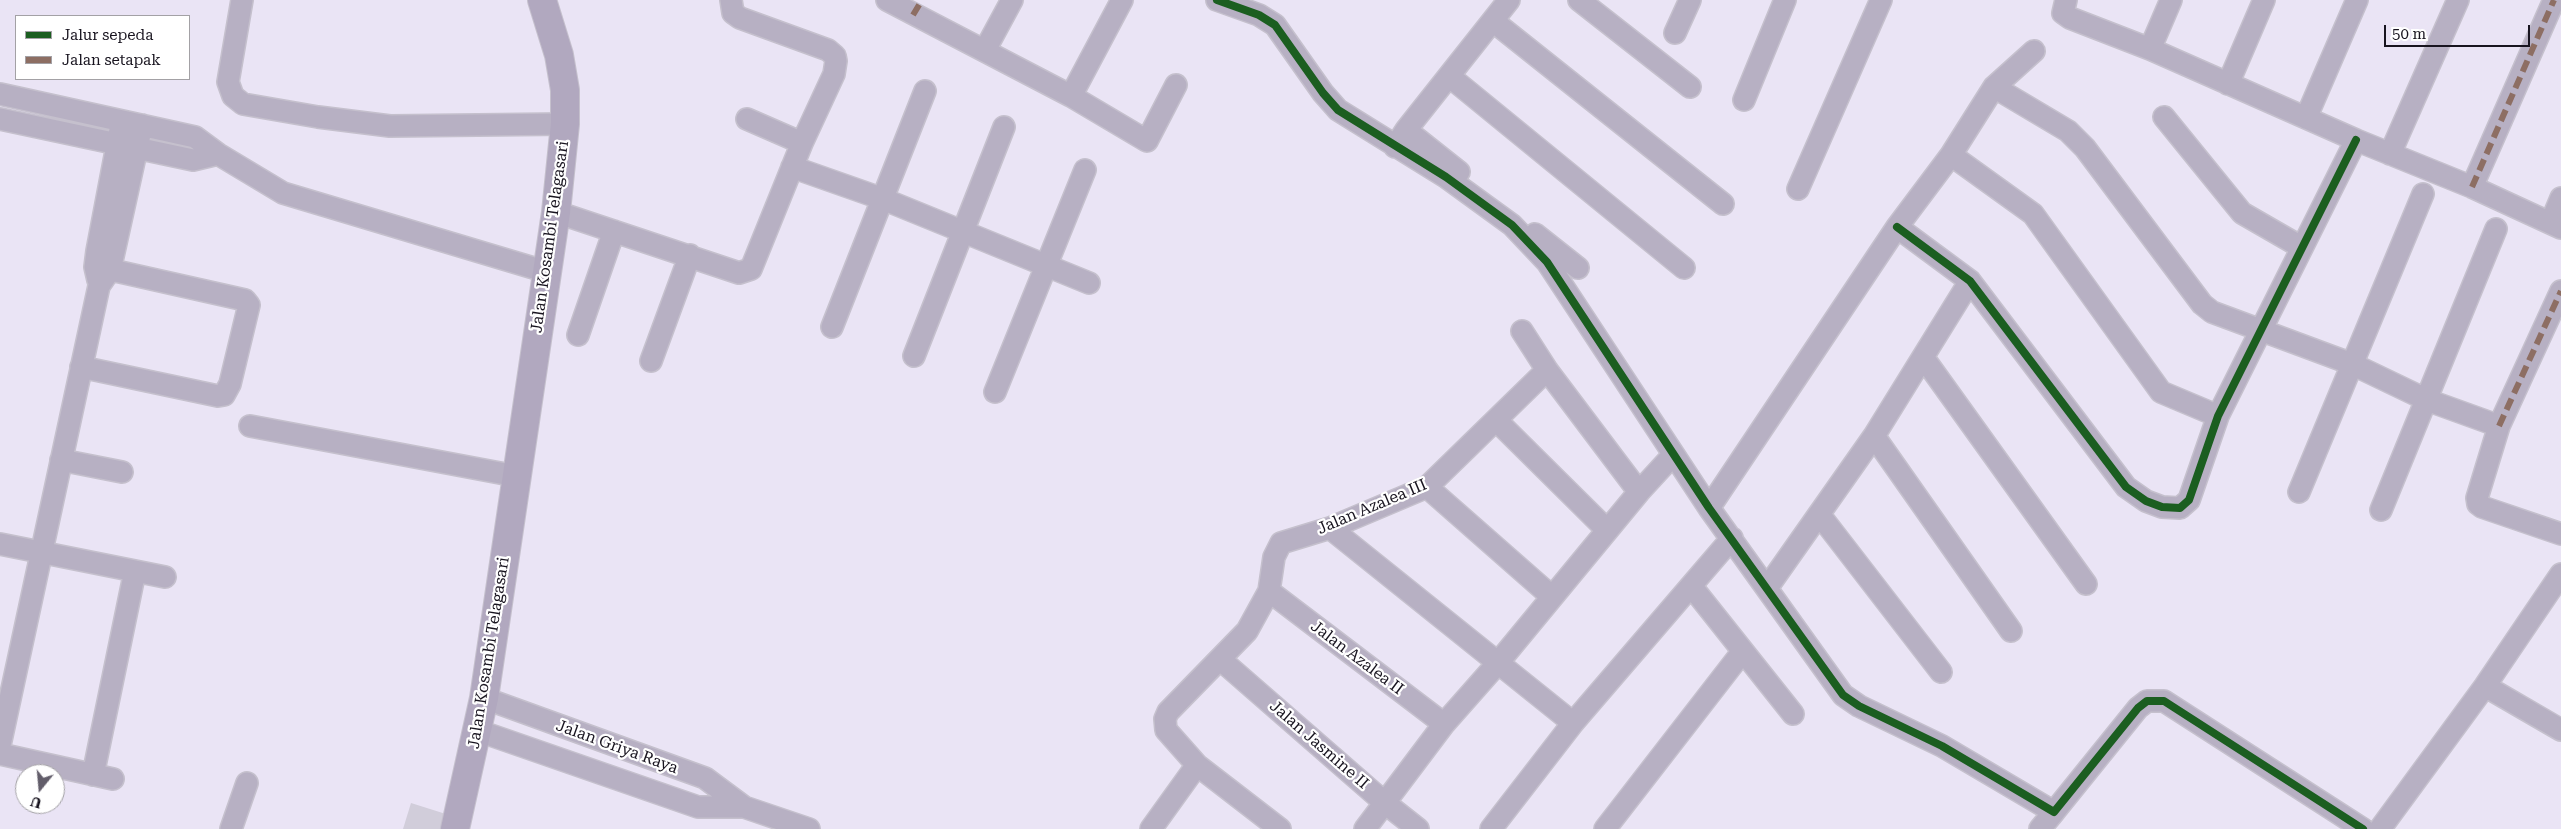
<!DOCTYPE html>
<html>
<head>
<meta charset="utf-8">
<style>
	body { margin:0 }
	#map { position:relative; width:2561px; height:829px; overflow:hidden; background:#eae4f5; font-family:"Roboto Serif",serif }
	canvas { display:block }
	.legend { position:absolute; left:15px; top:15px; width:175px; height:65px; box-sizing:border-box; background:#fff; border:1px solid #a3a1a5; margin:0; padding:6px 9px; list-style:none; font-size:15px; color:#18141f }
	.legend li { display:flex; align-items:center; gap:10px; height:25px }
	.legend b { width:25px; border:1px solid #a3a1a5 }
	.north { position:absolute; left:15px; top:764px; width:50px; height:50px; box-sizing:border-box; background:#fff; border:1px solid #a3a1a5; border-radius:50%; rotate:197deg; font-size:14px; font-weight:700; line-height:20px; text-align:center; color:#18141f }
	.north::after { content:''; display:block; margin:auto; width:18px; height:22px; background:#625d6a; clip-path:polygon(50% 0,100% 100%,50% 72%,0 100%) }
	.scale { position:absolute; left:2384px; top:25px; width:146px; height:22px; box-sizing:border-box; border:2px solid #18141f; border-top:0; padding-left:6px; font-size:15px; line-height:18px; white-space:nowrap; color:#18141f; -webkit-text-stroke:4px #fff; paint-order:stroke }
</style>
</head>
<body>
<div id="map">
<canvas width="2561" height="829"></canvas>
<ul class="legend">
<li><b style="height:6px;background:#1b5e20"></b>Jalur sepeda</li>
<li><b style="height:6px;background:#8d6e63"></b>Jalan setapak</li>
</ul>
<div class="north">U</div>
<div class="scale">50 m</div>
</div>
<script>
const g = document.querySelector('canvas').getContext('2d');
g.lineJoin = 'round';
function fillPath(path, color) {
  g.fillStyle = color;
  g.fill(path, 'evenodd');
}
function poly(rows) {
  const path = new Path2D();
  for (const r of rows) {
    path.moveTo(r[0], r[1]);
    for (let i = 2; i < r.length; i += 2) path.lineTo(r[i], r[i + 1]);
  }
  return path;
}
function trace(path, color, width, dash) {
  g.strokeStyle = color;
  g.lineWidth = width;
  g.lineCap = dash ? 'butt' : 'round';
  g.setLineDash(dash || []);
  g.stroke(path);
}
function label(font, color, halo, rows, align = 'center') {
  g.font = font + ' "Roboto Serif",serif';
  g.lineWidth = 4.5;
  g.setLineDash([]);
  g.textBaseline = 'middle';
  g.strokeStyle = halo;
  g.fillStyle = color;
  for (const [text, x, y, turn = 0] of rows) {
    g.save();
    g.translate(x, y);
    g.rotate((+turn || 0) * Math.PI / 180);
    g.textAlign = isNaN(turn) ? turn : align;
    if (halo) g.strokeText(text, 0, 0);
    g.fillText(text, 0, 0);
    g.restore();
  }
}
const building = poly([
	[411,803,449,815,445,829,403,829]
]);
const minor = poly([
	[242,0,228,82,233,96,243,104,318,117,390,126,565,124],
	[887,0,1071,96,1147,141,1176,85],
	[1217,0,1259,15,1275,25,1323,93,1338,110,1446,177,1512,225,1547,262,1709,508,1843,695,1859,706,1942,746,2054,812,2138,708,2147,701,2164,701,2363,829],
	[1579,0,1690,87],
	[2066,0,2063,13,2070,18,2150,49,2356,140,2472,187,2561,228],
	[1493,21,1723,204],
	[1675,33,1690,0],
	[2150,49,2171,0],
	[985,50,1012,0],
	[1449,76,1684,268],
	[2228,84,2264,0],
	[1994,87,2068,131,2085,148,2202,304,2212,312,2352,364,2427,400,2499,426],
	[0,94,195,137,218,154,283,193,547,272],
	[1071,96,1122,0],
	[1744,100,1785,0],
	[2164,117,2242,213,2301,247],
	[2306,118,2357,0],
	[0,119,193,160,218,154],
	[747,119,802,143],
	[1406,130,1509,0],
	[1395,147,1406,130,1459,172],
	[2390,154,2458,0],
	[1951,155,2033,214,2161,392,2218,416],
	[792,167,883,199,1089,283],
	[2472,187,2554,0],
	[1798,189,1881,0],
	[556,212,739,273,751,269,802,143,834,74,836,61,835,56,828,50,740,18,733,13,731,0],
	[2551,222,2561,198],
	[1897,227,1970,281,2126,487,2146,501,2162,507,2180,508,2189,500,2218,416,2356,140],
	[1535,234,1578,268],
	[98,280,95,267,97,251,120,130],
	[2561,291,2499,426,2477,498,2478,504,2482,507,2561,534],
	[832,327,925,91],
	[1522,331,1547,370,1639,492],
	[578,335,614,231],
	[914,356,1004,127],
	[1923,357,2086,584],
	[651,361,690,255],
	[81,367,218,396,224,395,230,384,249,305,245,300,98,267],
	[995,392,1085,170],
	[1496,420,1607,530],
	[250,426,516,476],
	[1874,436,2011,631],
	[61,460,122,472],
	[1427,487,1551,596],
	[2299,492,2423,194],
	[1709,508,1897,227,1951,155,1994,87,2034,51],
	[2381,510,2496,229],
	[1819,514,1941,672],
	[1330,528,1573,723],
	[0,544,165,577],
	[1692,587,1793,714],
	[1767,588,1874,436,1970,281],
	[1269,591,1444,724],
	[1221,660,1385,803,1418,829],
	[2485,686,2561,730],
	[484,698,705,778,744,807],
	[479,731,698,807,744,807,809,829],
	[0,745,99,286,110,270,142,125],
	[0,754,113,779],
	[93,775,135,571],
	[231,829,247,783],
	[1151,829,1197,765],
	[1280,829,1197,765,1166,730,1165,719,1168,712,1247,631,1269,591,1274,557,1281,543,1330,528,1427,487,1547,370],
	[1365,829,1444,724,1497,664,1639,492,1673,455],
	[1491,829,1573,723,1732,538],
	[1605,829,1743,651],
	[2040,829,2054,812],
	[2380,829,2485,686,2561,574]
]);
const major = poly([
	[455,829,484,698,556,212,565,124,565,90,559,55,542,0]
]);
const quiet = poly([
	[913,15,922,0],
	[2472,187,2554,0],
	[2499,426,2561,291]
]);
const cycleway = poly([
	[1217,0,1259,15,1275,25,1323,93,1338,110,1446,177,1512,225,1547,262,1709,508,1843,695,1859,706,1942,746,2054,812,2138,708,2147,701,2164,701,2363,829],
	[1897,227,1970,281,2126,487,2146,501,2162,507,2180,508,2189,500,2218,416,2356,140]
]);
const streetNames = [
	["Jalan Kosambi Telagasari",550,237,-82],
	["Jalan Azalea III",1372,507,-23],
	["Jalan Kosambi Telagasari",489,653,-81],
	["Jalan Azalea II",1357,658,37],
	["Jalan Jasmine II",1319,745,41],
	["Jalan Griya Raya",617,747,20]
];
fillPath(building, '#d1cdda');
trace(minor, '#c5c0cd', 24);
trace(major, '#c5c0cd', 30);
trace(minor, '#b7b0c3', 21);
trace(major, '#b1a8bf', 28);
trace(quiet, '#8d6e63', 6, [12, 6]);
trace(cycleway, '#1b5e20', 8);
label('16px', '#18141f', '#fff', streetNames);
</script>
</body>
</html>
